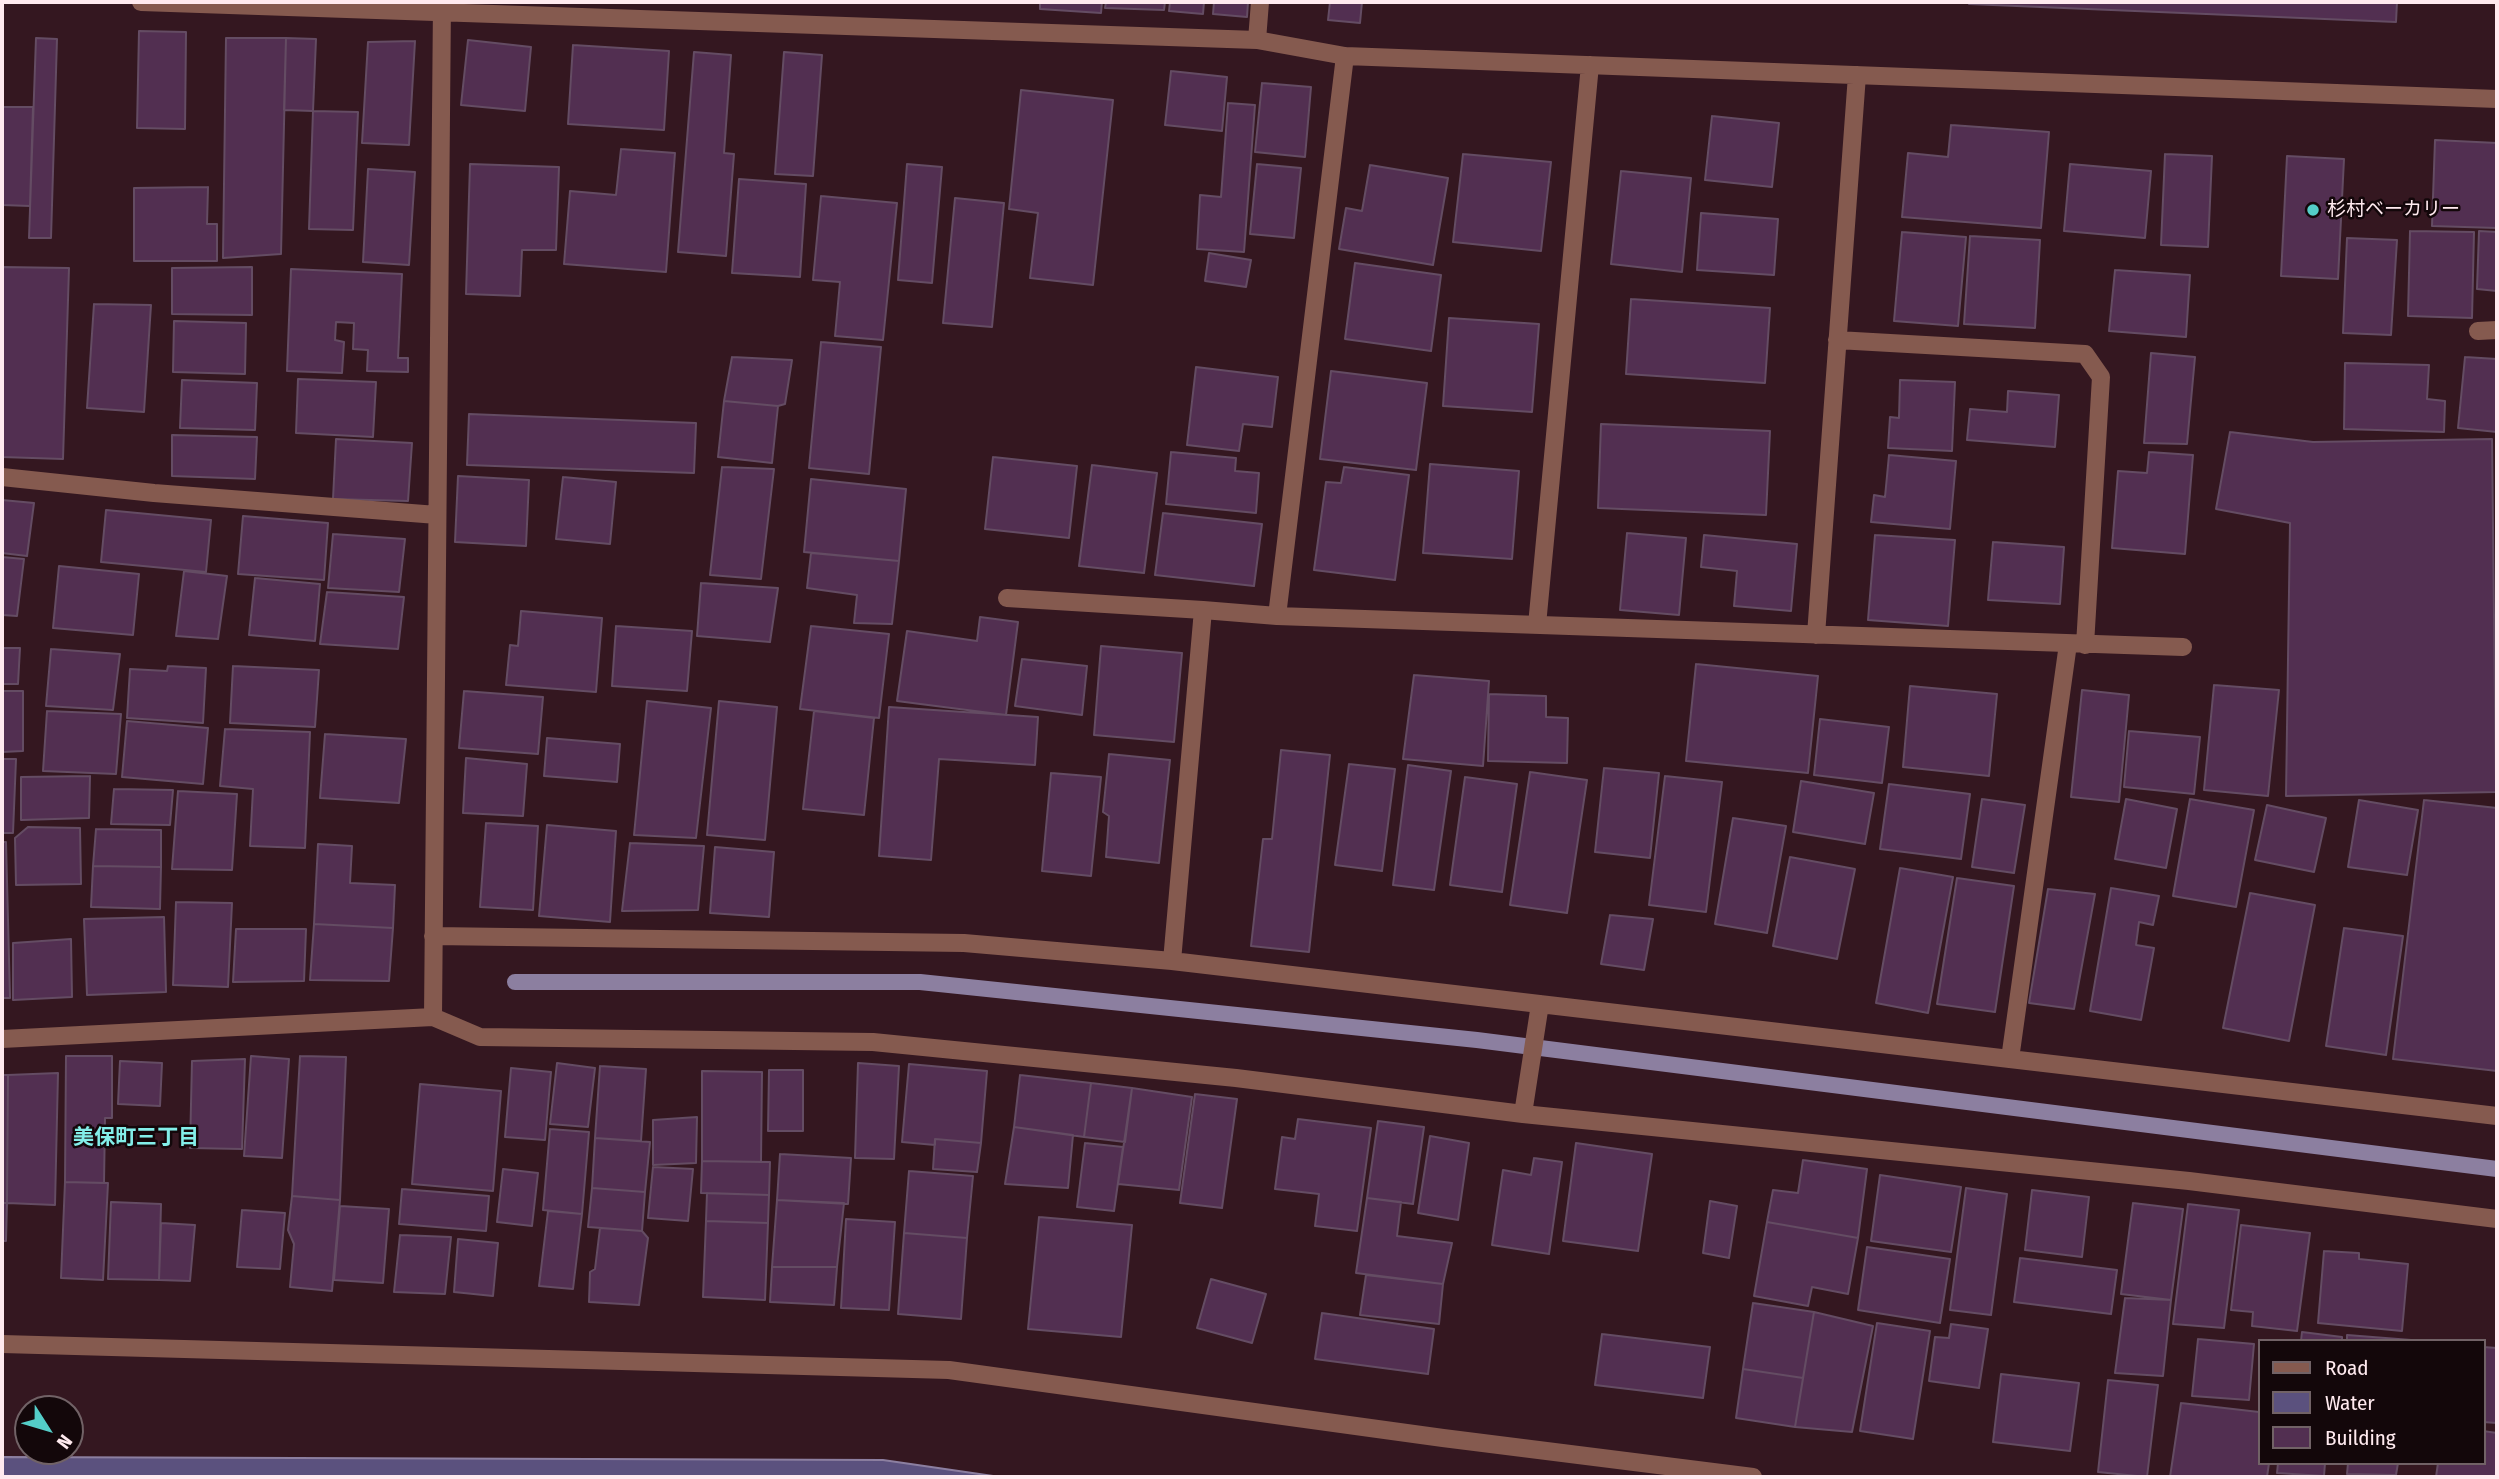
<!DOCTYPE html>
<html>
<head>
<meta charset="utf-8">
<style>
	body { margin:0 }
	#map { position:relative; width:2499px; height:1479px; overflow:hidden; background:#341720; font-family:"Fira Sans Condensed",sans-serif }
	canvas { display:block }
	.frame { position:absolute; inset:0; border:4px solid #ffeaef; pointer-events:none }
	.legend { position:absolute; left:2258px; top:1339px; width:228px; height:126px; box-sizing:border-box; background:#13070a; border:2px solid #716266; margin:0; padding:9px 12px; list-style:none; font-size:21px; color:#ffeaef }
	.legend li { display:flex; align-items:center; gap:14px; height:35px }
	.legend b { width:35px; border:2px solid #716266 }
	.north { position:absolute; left:14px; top:1395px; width:70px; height:70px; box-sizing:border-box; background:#13070a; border:2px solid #716266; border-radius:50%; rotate:127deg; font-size:19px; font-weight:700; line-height:28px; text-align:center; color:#ffeaef }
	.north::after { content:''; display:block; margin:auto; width:24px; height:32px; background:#54cdc8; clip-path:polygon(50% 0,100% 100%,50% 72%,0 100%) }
</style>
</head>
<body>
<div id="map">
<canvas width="2499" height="1479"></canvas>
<div class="frame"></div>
<ul class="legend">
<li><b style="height:9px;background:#855a4f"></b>Road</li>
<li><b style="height:19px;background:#5b517e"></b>Water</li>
<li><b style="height:19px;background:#522f51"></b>Building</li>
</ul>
<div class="north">N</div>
</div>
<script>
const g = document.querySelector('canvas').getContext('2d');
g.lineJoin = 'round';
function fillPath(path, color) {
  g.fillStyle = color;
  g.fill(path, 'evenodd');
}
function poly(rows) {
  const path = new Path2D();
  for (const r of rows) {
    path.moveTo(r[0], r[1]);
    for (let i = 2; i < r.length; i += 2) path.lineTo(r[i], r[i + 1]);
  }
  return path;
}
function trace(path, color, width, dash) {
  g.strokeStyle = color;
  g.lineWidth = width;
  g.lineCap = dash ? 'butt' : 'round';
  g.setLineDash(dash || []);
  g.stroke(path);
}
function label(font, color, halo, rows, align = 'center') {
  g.font = font + ' "Fira Sans Condensed","Noto Sans JP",sans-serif';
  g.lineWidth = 5;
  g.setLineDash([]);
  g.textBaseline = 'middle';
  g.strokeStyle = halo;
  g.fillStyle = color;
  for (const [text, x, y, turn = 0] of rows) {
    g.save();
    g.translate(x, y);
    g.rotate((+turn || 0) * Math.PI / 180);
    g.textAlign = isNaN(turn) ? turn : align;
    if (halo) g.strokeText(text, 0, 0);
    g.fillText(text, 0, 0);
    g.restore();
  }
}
const water = poly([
	[2,1457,883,1460,1000,1477,2,1477,2,1457]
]);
const stream = poly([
	[515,982,920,982,1477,1040,2497,1169]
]);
const building = poly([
	[1040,2,1102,2,1101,13,1040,9,1040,2],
	[1106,2,1165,2,1164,10,1105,8,1106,2],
	[1170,2,1204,2,1203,14,1169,11,1170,2],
	[1214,2,1248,2,1247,17,1213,14,1214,2],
	[1330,2,1362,2,1360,23,1328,20,1330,2],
	[1969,2,2397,2,2396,22,1969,4,1969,2],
	[139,31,186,32,185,129,137,128,139,31],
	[36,38,57,39,51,238,29,238,36,38],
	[226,38,286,38,281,254,223,258,226,38],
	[286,38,316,39,313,111,284,110,286,38],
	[468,40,531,47,525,111,461,105,468,40],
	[415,41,409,145,362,143,368,42,415,41],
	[573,45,669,51,664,130,568,124,573,45],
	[694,52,731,55,724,153,734,154,726,256,678,252,694,52],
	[784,52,822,55,813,176,775,174,784,52],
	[1171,71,1227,77,1222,131,1165,125,1171,71],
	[1262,83,1311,87,1305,157,1255,152,1262,83],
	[1021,90,1113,100,1093,285,1030,278,1038,213,1009,209,1021,90],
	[1228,103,1255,105,1244,252,1197,249,1200,195,1221,197,1228,103],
	[3,107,33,107,30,206,2,205,3,107],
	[313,111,358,112,353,230,309,229,313,111],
	[1712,116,1779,123,1772,187,1705,180,1712,116],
	[1951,125,2049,132,2041,228,1902,217,1908,153,1948,157,1951,125],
	[2435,140,2497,143,2497,228,2432,226,2435,140],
	[621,149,675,153,666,272,564,264,570,191,616,195,621,149],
	[1463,154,1551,162,1541,251,1453,242,1463,154],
	[2165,154,2212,156,2208,247,2161,245,2165,154],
	[2287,156,2344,159,2338,279,2281,276,2287,156],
	[470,164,559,167,556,250,522,250,520,296,466,294,470,164],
	[907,164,942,167,932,283,898,280,907,164],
	[1257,164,1301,168,1294,238,1250,234,1257,164],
	[2070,164,2151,171,2145,238,2064,231,2070,164],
	[1370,165,1448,178,1433,265,1339,249,1346,208,1362,211,1370,165],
	[368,169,415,172,409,265,363,262,368,169],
	[1621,171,1691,178,1682,272,1611,264,1621,171],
	[739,179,806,184,800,277,732,273,739,179],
	[208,187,207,224,217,224,217,261,134,261,134,188,208,187],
	[821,196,897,203,883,340,835,336,840,282,813,280,821,196],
	[955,198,1004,203,992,327,943,323,955,198],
	[1701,213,1778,219,1774,275,1697,270,1701,213],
	[2410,231,2474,232,2472,318,2408,316,2410,231],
	[2479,231,2497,232,2497,291,2477,289,2479,231],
	[1902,232,1966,237,1958,326,1894,321,1902,232],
	[1970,236,2040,240,2035,328,1964,324,1970,236],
	[2347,238,2397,240,2391,335,2343,333,2347,238],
	[1209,253,1251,260,1246,287,1205,281,1209,253],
	[1355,263,1441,275,1431,351,1345,339,1355,263],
	[2,267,69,268,63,459,2,457,2,267],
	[252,267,252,315,172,314,172,268,252,267],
	[291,269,402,274,398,358,408,358,408,372,367,371,368,350,353,349,354,323,336,322,335,340,344,342,342,373,287,371,291,269],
	[2115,270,2190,275,2186,337,2109,331,2115,270],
	[1631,299,1770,308,1765,383,1626,374,1631,299],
	[94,304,151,305,144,412,87,408,94,304],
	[1449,318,1539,324,1532,412,1443,406,1449,318],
	[174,321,246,323,245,374,173,372,174,321],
	[821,342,881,347,869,474,809,468,821,342],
	[2151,353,2195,357,2187,444,2144,443,2151,353],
	[732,357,792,360,785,404,778,406,724,401,732,357],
	[2465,357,2497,359,2497,432,2458,428,2465,357],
	[2345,363,2429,365,2427,399,2445,401,2444,432,2344,429,2345,363],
	[1196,367,1278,377,1272,427,1243,424,1239,451,1187,445,1196,367],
	[1331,371,1427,383,1416,470,1320,459,1331,371],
	[298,379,376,382,373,437,296,433,298,379],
	[182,380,257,383,255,430,180,428,182,380],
	[1900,380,1955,382,1952,451,1888,448,1890,417,1899,418,1900,380],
	[2008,391,2059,395,2055,447,1967,440,1970,409,2007,412,2008,391],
	[724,401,778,406,772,463,718,457,724,401],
	[469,414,696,423,694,473,467,465,469,414],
	[1601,424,1770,431,1766,515,1598,508,1601,424],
	[2230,432,2313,442,2492,439,2496,792,2286,796,2290,523,2216,509,2230,432],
	[172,435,257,437,255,479,172,476,172,435],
	[336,439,412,443,408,501,333,499,336,439],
	[1171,452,1236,458,1235,471,1259,473,1256,513,1166,504,1171,452],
	[2149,452,2193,455,2185,554,2112,548,2118,471,2147,473,2149,452],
	[1889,455,1956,461,1950,529,1871,522,1874,495,1885,497,1889,455],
	[993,457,1077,466,1069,538,985,529,993,457],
	[1430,464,1519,471,1512,559,1423,553,1430,464],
	[1092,465,1157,473,1144,573,1079,566,1092,465],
	[722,467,774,469,761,579,710,575,722,467],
	[1344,467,1409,475,1395,580,1314,570,1326,482,1341,483,1344,467],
	[458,476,529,480,526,546,455,542,458,476],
	[563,477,616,482,610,544,556,539,563,477],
	[811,479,906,489,899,561,804,552,811,479],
	[2,500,34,503,27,556,2,553,2,500],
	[106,510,211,520,206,572,101,562,106,510],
	[1163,513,1262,524,1254,586,1155,575,1163,513],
	[243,516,328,523,324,580,238,574,243,516],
	[1627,533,1686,538,1679,615,1620,610,1627,533],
	[333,534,405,539,399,592,328,588,333,534],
	[1704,535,1797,544,1791,611,1734,606,1737,571,1701,567,1704,535],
	[1875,535,1955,540,1948,626,1868,620,1875,535],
	[1993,542,2064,547,2060,604,1988,600,1993,542],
	[811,553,899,561,892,624,854,623,857,595,807,588,811,553],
	[2,557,24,559,17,616,2,615,2,557],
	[59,566,139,574,133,635,53,628,59,566],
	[184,571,227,576,218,639,176,636,184,571],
	[255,578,320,584,315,641,249,635,255,578],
	[701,583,778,588,770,642,697,636,701,583],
	[327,592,404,597,398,649,320,644,327,592],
	[521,611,602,618,596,692,506,685,510,645,518,646,521,611],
	[980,617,1018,622,1006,715,897,701,907,631,977,641,980,617],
	[616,626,692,631,687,691,612,686,616,626],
	[811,626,889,634,879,718,800,709,811,626],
	[1101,646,1182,653,1174,742,1094,735,1101,646],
	[2,648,20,648,18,684,2,684,2,648],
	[51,649,120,654,113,710,46,706,51,649],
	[1022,659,1087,666,1082,715,1015,706,1022,659],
	[1696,664,1818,676,1808,773,1686,761,1696,664],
	[168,666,206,668,203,723,127,718,130,669,167,671,168,666],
	[233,666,319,670,315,727,230,723,233,666],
	[1414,675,1489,681,1483,766,1403,759,1414,675],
	[2214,685,2279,690,2268,796,2204,790,2214,685],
	[1910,686,1997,694,1989,776,1903,767,1910,686],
	[2082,690,2129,695,2119,802,2071,797,2082,690],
	[2,691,23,691,23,751,2,752,2,691],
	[464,691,543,697,538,754,459,748,464,691],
	[1489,694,1546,696,1546,717,1568,718,1567,763,1488,761,1489,694],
	[647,701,711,708,696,838,634,835,647,701],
	[719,701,777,707,765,840,707,835,719,701],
	[889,707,1038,717,1035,765,939,759,931,860,879,856,889,707],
	[47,711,121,714,116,774,43,771,47,711],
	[814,711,874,718,864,815,803,809,814,711],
	[1820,719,1889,727,1882,783,1814,775,1820,719],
	[127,721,208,728,203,784,122,777,127,721],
	[225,729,310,732,305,848,250,846,253,789,220,786,225,729],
	[2129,731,2200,737,2194,794,2124,787,2129,731],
	[325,734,406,739,399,803,320,798,325,734],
	[547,738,620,744,617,782,544,776,547,738],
	[1281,750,1330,755,1309,952,1251,946,1263,839,1272,839,1281,750],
	[1109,754,1170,760,1159,863,1106,857,1109,816,1103,812,1109,754],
	[466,758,527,764,523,816,463,813,466,758],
	[2,759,16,759,13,833,2,833,2,759],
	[1349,764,1395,769,1382,871,1335,865,1349,764],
	[1408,765,1451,771,1434,890,1393,885,1408,765],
	[1604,768,1659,773,1650,858,1595,852,1604,768],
	[1530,772,1587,780,1567,913,1510,905,1530,772],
	[1051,773,1101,777,1091,876,1042,871,1051,773],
	[90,776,89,818,21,820,21,777,90,776],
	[1665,776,1722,782,1706,912,1649,905,1665,776],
	[1465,777,1517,784,1502,892,1450,885,1465,777],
	[1801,781,1874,793,1865,844,1793,832,1801,781],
	[1889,784,1970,794,1961,859,1880,849,1889,784],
	[114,789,173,790,170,825,111,824,114,789],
	[178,791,237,794,232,870,172,869,178,791],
	[1982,799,2025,805,2014,873,1972,867,1982,799],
	[2126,799,2177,809,2166,868,2115,859,2126,799],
	[2190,799,2254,810,2236,907,2173,896,2190,799],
	[2359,800,2418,810,2407,875,2348,867,2359,800],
	[2424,800,2497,808,2497,1071,2393,1059,2424,800],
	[2267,805,2326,818,2314,872,2255,860,2267,805],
	[1733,818,1786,826,1767,933,1715,924,1733,818],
	[486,823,538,826,533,910,480,907,486,823],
	[547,825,616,831,610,922,539,916,547,825],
	[28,827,80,828,81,884,16,885,15,838,28,827],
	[96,829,161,830,161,867,93,866,96,829],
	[2,842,6,842,10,998,2,998,2,842],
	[630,843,704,846,698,910,622,911,630,843],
	[318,844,352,846,350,883,395,885,393,928,314,924,318,844],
	[715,847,774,852,769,917,710,913,715,847],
	[1790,857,1855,869,1837,959,1773,946,1790,857],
	[93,866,161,867,160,909,91,907,93,866],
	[1900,868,1953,877,1928,1013,1876,1003,1900,868],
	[1957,878,2014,886,1995,1012,1937,1004,1957,878],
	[2111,888,2159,896,2153,925,2139,922,2136,945,2154,948,2141,1020,2090,1011,2111,888],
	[2048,889,2095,894,2074,1009,2029,1003,2048,889],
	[2250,893,2315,905,2289,1041,2223,1028,2250,893],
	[176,902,232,903,228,987,173,985,176,902],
	[1610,915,1653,919,1644,970,1601,964,1610,915],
	[164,917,166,992,87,995,84,919,164,917],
	[314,924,393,928,389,981,310,980,314,924],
	[2344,928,2403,936,2386,1055,2326,1046,2344,928],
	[236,929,306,929,304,981,233,982,236,929],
	[71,939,72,997,13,1000,13,943,71,939],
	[66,1056,112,1056,112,1118,105,1118,104,1183,65,1182,66,1056],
	[251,1056,289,1059,282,1158,244,1156,251,1056],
	[300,1056,346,1057,340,1200,292,1196,300,1056],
	[245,1059,242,1149,190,1148,192,1061,245,1059],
	[120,1061,162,1063,160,1106,118,1104,120,1061],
	[557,1063,595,1068,588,1127,550,1124,557,1063],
	[858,1063,899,1066,894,1159,855,1158,858,1063],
	[909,1064,987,1071,981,1143,935,1139,935,1145,902,1142,909,1064],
	[600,1066,646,1069,641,1141,595,1138,600,1066],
	[511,1068,551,1072,545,1140,505,1137,511,1068],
	[769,1070,803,1070,803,1131,768,1131,769,1070],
	[702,1071,762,1072,761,1162,702,1161,702,1071],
	[58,1073,55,1205,7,1203,8,1075,58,1073],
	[2,1075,8,1075,7,1203,2,1203,2,1075],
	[1020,1075,1091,1083,1084,1137,1014,1127,1020,1075],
	[1091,1083,1132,1088,1125,1142,1084,1137,1091,1083],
	[420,1084,501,1091,493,1191,412,1184,420,1084],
	[1132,1088,1192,1097,1179,1190,1118,1184,1132,1088],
	[1195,1094,1237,1099,1222,1208,1180,1203,1195,1094],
	[697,1117,696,1163,653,1165,653,1120,697,1117],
	[1298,1119,1371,1128,1357,1231,1315,1226,1319,1194,1275,1189,1282,1137,1295,1139,1298,1119],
	[1378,1121,1424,1127,1413,1204,1367,1198,1378,1121],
	[1014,1127,1073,1135,1068,1188,1005,1184,1014,1127],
	[550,1129,589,1132,582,1214,543,1210,550,1129],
	[1430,1136,1469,1143,1458,1220,1418,1213,1430,1136],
	[595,1138,650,1142,645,1192,592,1188,595,1138],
	[935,1139,981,1143,977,1172,933,1169,935,1139],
	[1085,1143,1123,1147,1114,1211,1077,1207,1085,1143],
	[1576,1143,1652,1154,1638,1251,1563,1241,1576,1143],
	[780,1154,851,1158,848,1204,777,1200,780,1154],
	[1534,1158,1562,1162,1549,1254,1492,1245,1503,1170,1531,1175,1534,1158],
	[1803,1160,1867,1169,1858,1238,1767,1222,1773,1190,1798,1193,1803,1160],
	[702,1161,770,1162,769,1195,701,1193,702,1161],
	[653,1167,693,1169,688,1221,648,1218,653,1167],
	[503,1169,538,1173,532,1226,497,1222,503,1169],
	[909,1171,973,1176,967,1238,904,1233,909,1171],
	[1880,1175,1961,1187,1951,1252,1871,1241,1880,1175],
	[65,1182,108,1183,103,1280,61,1278,65,1182],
	[592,1188,645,1192,642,1231,588,1227,592,1188],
	[1966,1188,2007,1194,1991,1315,1950,1310,1966,1188],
	[402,1189,489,1196,486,1231,399,1224,402,1189],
	[2032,1190,2089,1197,2082,1257,2025,1250,2032,1190],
	[707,1193,769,1195,768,1223,706,1221,707,1193],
	[292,1196,340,1200,332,1291,290,1287,294,1244,288,1230,292,1196],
	[1367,1198,1401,1202,1397,1236,1452,1243,1443,1284,1356,1273,1367,1198],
	[777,1200,844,1203,837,1267,772,1267,777,1200],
	[1710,1201,1737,1206,1729,1258,1703,1253,1710,1201],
	[111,1202,161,1204,159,1280,108,1279,111,1202],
	[2,1203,7,1203,6,1241,2,1241,2,1203],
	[2133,1203,2183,1209,2171,1300,2121,1294,2133,1203],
	[2188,1204,2239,1210,2224,1328,2173,1324,2188,1204],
	[340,1206,389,1209,383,1283,334,1280,340,1206],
	[242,1210,285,1213,280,1269,237,1267,242,1210],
	[548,1211,582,1214,573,1289,539,1286,548,1211],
	[1039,1217,1132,1225,1121,1337,1028,1329,1039,1217],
	[846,1219,895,1222,889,1310,841,1308,846,1219],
	[706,1221,768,1223,765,1300,703,1297,706,1221],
	[1767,1222,1858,1238,1848,1294,1812,1287,1808,1306,1754,1296,1767,1222],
	[161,1223,195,1225,190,1281,159,1280,161,1223],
	[2241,1225,2310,1233,2297,1331,2252,1326,2253,1312,2231,1310,2241,1225],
	[600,1228,642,1231,648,1238,639,1305,589,1302,590,1272,595,1269,600,1228],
	[904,1233,967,1238,961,1319,898,1314,904,1233],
	[400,1235,451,1237,445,1294,394,1292,400,1235],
	[458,1239,498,1243,493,1296,454,1292,458,1239],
	[1867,1247,1950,1259,1940,1323,1858,1310,1867,1247],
	[2324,1251,2359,1253,2359,1259,2408,1264,2402,1331,2318,1323,2324,1251],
	[2020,1258,2117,1270,2111,1314,2014,1302,2020,1258],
	[772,1267,837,1267,834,1305,770,1302,772,1267],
	[1366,1275,1443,1284,1439,1324,1360,1315,1366,1275],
	[1211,1279,1266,1294,1252,1343,1197,1328,1211,1279],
	[2125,1298,2171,1300,2163,1376,2115,1373,2125,1298],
	[1753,1303,1814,1312,1803,1378,1743,1369,1753,1303],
	[1814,1312,1873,1326,1852,1432,1795,1427,1814,1312],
	[1322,1313,1434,1329,1428,1374,1315,1359,1322,1313],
	[1877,1323,1930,1331,1913,1439,1860,1431,1877,1323],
	[1951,1324,1988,1329,1979,1388,1929,1381,1935,1337,1949,1338,1951,1324],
	[2302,1332,2342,1337,2342,1341,2301,1341,2302,1332],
	[1602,1334,1710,1347,1703,1398,1595,1385,1602,1334],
	[2347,1335,2411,1340,2411,1341,2347,1341,2347,1335],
	[2198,1339,2254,1344,2249,1400,2192,1396,2198,1339],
	[2483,1347,2497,1348,2497,1423,2483,1422,2483,1347],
	[1743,1369,1803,1378,1795,1427,1736,1418,1743,1369],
	[2001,1374,2079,1383,2070,1451,1993,1442,2001,1374],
	[2108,1380,2158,1385,2147,1477,2098,1472,2108,1380],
	[2181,1403,2259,1412,2259,1463,2269,1463,2267,1477,2170,1477,2181,1403],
	[2483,1431,2497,1433,2497,1477,2436,1477,2438,1463,2483,1463,2483,1431],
	[2278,1463,2325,1463,2324,1476,2277,1473,2278,1463],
	[2348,1463,2398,1463,2396,1475,2347,1474,2348,1463]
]);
const minor = poly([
	[141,2,1257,40,1345,56,2497,99],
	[1257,40,1260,2],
	[2478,331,2497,330],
	[1837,340,2085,354,2101,377,2085,645],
	[2,477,154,493,437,515],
	[1007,598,1203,610],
	[1277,616,2183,647],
	[1537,625,1590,65],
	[1816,635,1857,75],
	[433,936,964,943,1172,961,2497,1116],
	[1172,961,1203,610,1277,616,1345,56],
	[433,1017,442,2],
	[2,1039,433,1017,480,1037,873,1042,1236,1078,1523,1114,2189,1181,2497,1219],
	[2010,1059,2068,644],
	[1523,1114,1540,1004],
	[2,1344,949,1370,1443,1438,1753,1477]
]);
const markers = [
	[2313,210,7,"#54cdc8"]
];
const poiNames = [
	["杉村ベーカリー",2327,210]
];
const neighbourhoodNames = [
	["美保町三丁目",136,1138]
];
fillPath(water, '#5b517e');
trace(water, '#8c7fa0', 2);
trace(stream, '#8c7fa0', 16);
fillPath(building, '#522f51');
trace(building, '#644c63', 2);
trace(minor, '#855a4f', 18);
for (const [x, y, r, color] of markers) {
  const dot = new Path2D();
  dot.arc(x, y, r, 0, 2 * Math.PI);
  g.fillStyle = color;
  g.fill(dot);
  trace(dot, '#13070a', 2.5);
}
label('19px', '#ffeaef', '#13070a', poiNames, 'left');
label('bold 21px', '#83eee9', '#13070a', neighbourhoodNames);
</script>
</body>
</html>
